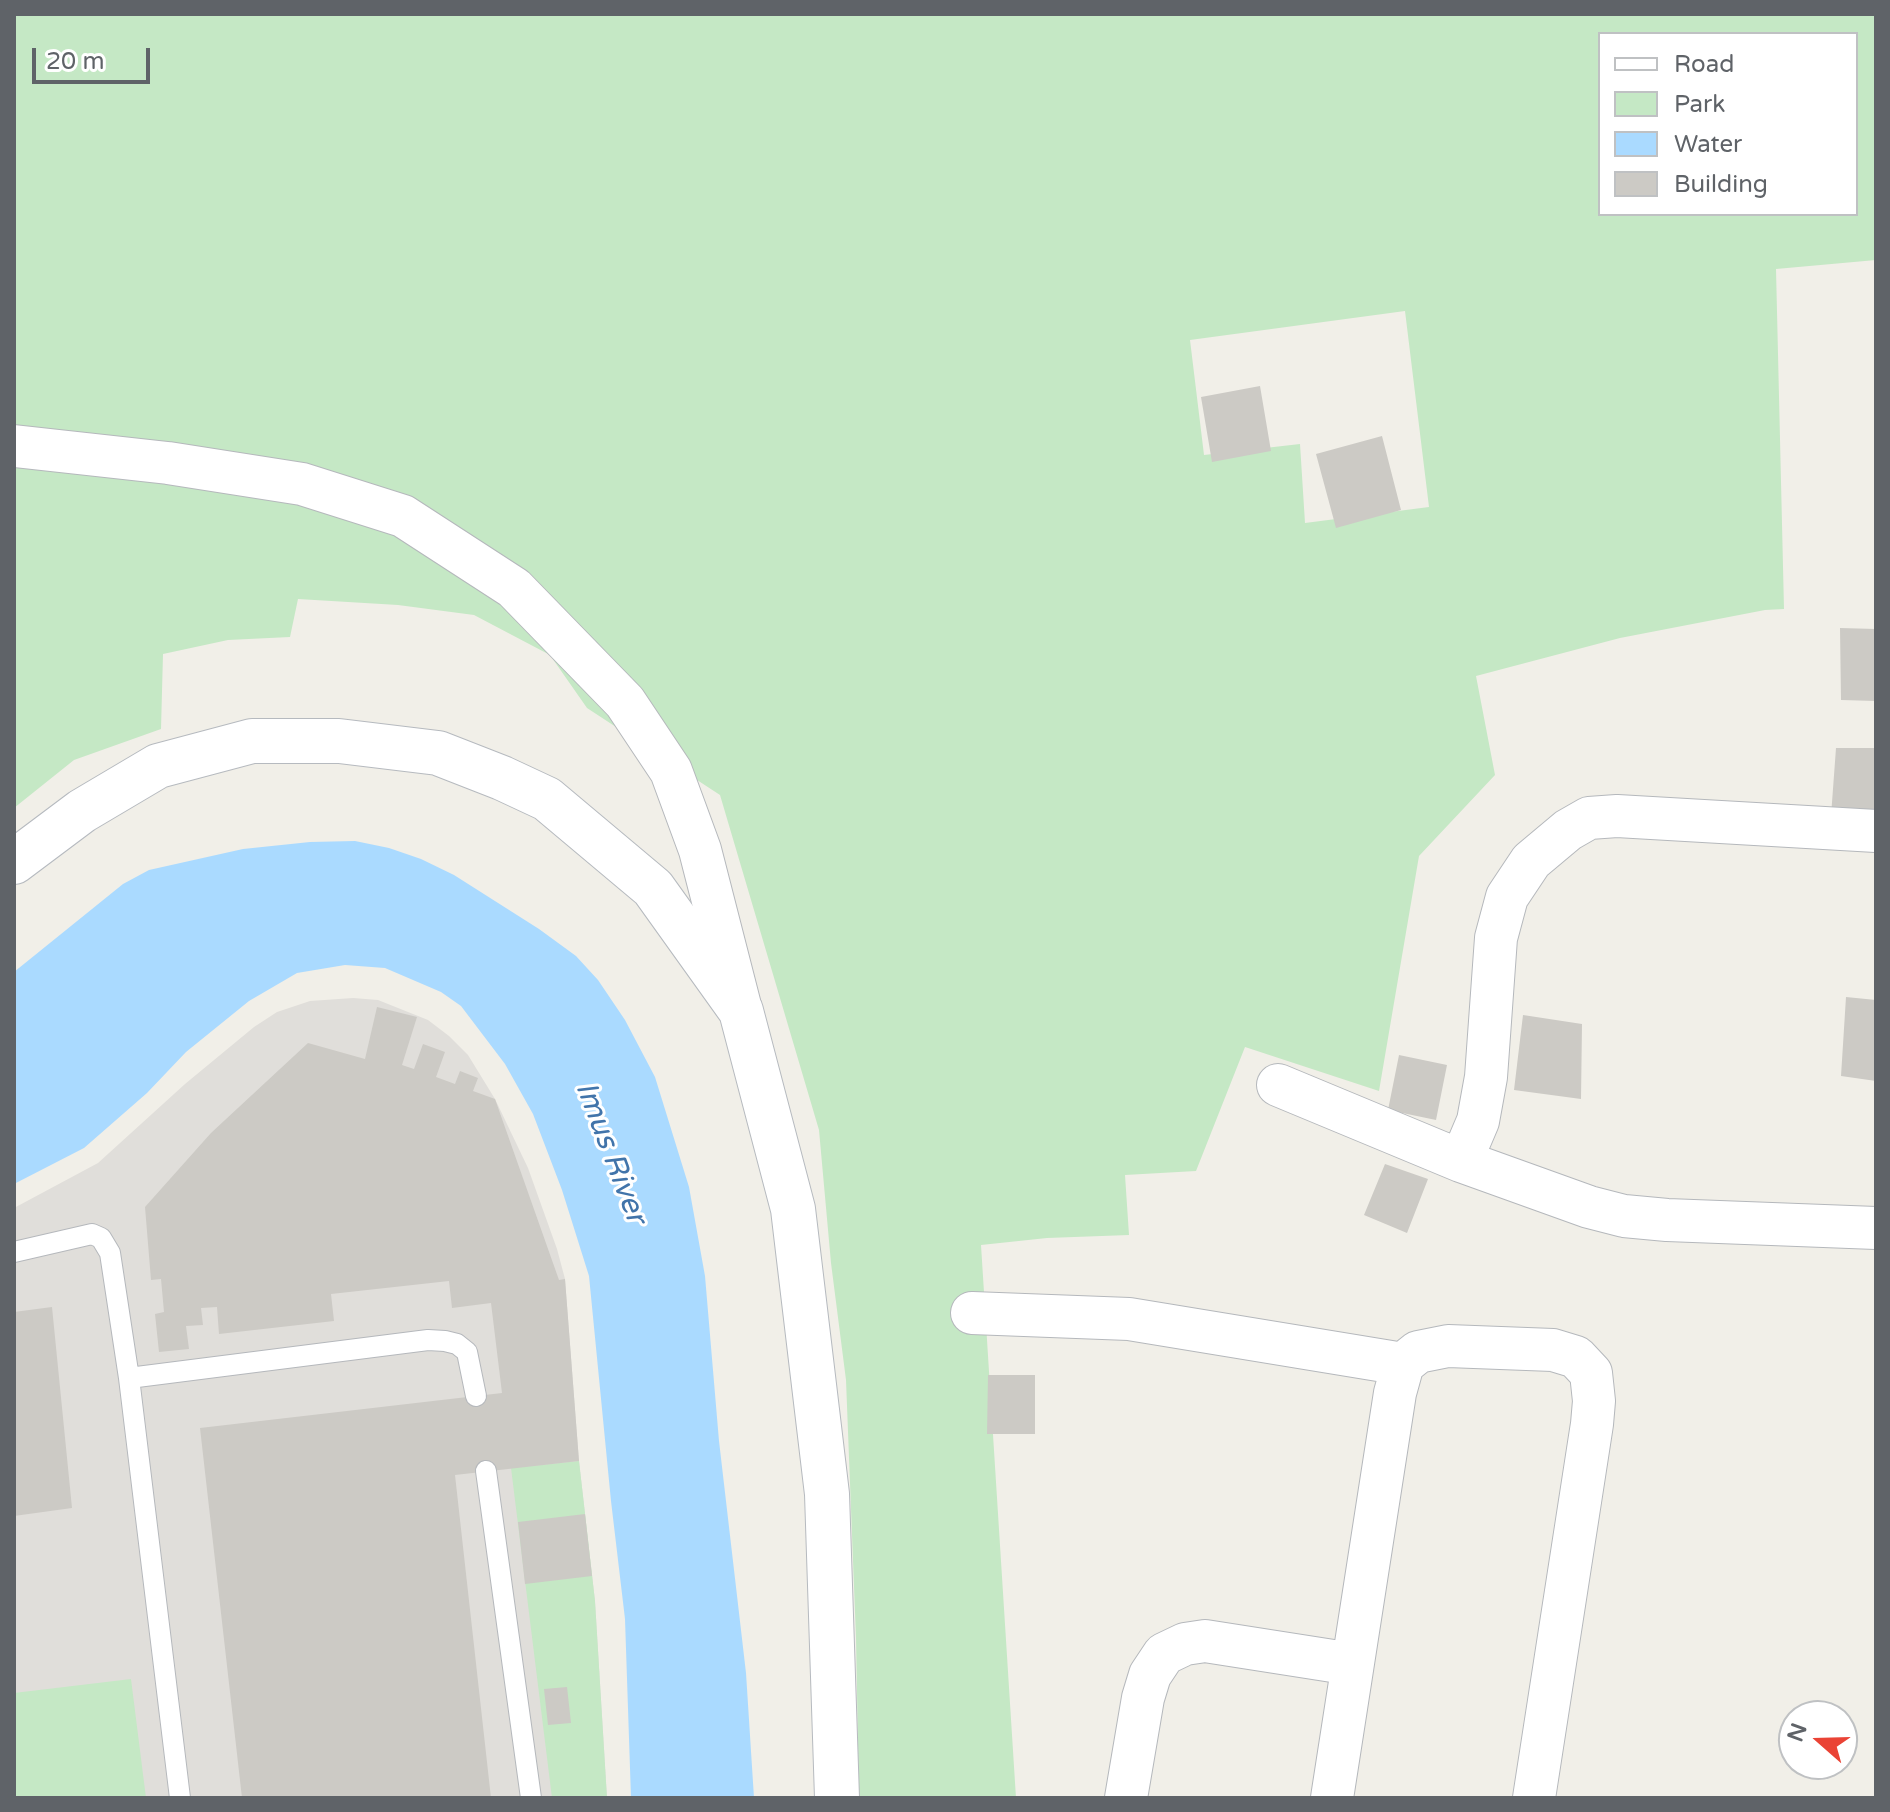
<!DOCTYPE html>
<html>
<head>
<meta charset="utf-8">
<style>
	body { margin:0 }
	#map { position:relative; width:1890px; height:1812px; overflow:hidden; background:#f1efe8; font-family:"Varela Round",sans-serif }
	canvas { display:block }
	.frame { position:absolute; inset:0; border:16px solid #5f6368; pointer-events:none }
	.legend { position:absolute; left:1598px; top:32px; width:260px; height:184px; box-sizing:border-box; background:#fff; border:2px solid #bfc1c3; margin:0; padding:10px 14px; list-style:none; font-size:24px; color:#5f6368 }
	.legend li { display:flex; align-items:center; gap:16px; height:40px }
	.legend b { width:40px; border:2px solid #bfc1c3 }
	.north { position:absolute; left:1778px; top:1700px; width:80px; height:80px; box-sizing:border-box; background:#fff; border:2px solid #bfc1c3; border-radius:50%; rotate:290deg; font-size:22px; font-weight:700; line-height:32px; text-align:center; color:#5f6368 }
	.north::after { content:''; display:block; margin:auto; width:28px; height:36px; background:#ea4335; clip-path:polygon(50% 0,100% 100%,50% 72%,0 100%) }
	.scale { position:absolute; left:32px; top:48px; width:118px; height:36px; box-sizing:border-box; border:4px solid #5f6368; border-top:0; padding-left:10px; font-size:24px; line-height:28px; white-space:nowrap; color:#5f6368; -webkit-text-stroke:6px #fff; paint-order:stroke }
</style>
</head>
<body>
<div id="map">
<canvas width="1890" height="1812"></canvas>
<div class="frame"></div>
<ul class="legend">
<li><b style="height:10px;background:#fff"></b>Road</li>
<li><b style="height:22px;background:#c5e8c5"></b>Park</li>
<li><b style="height:22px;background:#aadaff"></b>Water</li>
<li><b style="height:22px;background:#cccac5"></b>Building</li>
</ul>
<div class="north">N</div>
<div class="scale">20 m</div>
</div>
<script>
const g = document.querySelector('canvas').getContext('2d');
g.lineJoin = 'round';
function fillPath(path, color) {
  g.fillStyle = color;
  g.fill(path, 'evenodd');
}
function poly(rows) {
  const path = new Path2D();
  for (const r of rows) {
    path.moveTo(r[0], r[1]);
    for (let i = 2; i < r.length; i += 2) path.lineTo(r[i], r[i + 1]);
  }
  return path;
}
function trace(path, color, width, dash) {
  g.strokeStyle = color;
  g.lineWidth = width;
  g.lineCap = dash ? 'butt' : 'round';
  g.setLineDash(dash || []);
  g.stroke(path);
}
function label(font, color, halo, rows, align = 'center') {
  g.font = font + ' "Varela Round",sans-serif';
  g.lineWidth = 6;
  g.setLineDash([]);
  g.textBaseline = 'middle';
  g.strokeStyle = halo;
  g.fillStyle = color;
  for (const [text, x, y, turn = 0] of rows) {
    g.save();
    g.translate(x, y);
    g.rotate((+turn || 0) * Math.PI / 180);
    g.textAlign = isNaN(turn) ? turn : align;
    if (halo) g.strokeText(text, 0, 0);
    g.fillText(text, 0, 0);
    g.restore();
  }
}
const industrial = poly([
	[353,998,378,1000,428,1020,449,1036,468,1055,495,1099,528,1168,557,1249,565,1279,579,1461,595,1601,607,1798,14,1798,14,1208,98,1163,185,1084,254,1027,277,1012,310,1001]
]);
const green = poly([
	[14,14,1876,14,1876,260,1776,269,1784,609,1765,610,1620,638,1476,676,1495,775,1419,856,1379,1091,1245,1047,1196,1171,1125,1175,1129,1235,1047,1238,981,1245,1016,1798,859,1798,856,1638,846,1380,831,1263,819,1130,720,795,587,708,550,655,474,615,398,605,298,599,290,637,228,640,163,654,161,729,74,760,14,808],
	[1600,34,1856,34,1856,214,1600,214],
	[1405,311,1429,507,1305,523,1300,444,1204,455,1190,340],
	[579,1461,595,1601,607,1798,552,1798,511,1468],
	[131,1679,146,1798,14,1798,14,1693]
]);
const water = poly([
	[355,841,389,848,421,859,454,875,539,929,576,956,598,980,625,1020,655,1077,689,1187,705,1276,719,1441,746,1673,754,1798,631,1798,625,1619,611,1501,589,1276,562,1190,533,1114,505,1064,461,1006,441,992,385,968,345,965,297,973,249,1001,186,1052,147,1093,84,1148,14,1184,14,972,123,884,149,870,243,849,310,842]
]);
const building = poly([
	[1260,386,1271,451,1212,462,1201,397],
	[1382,436,1401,510,1336,528,1316,454],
	[1840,628,1876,629,1876,701,1841,700],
	[1836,748,1876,748,1876,821,1831,816],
	[1846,997,1876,1000,1876,1081,1841,1076],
	[377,1007,417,1017,402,1065,414,1069,423,1044,445,1052,436,1077,455,1084,460,1071,478,1078,473,1091,495,1099,559,1280,565,1279,579,1461,455,1475,491,1798,242,1798,200,1428,502,1393,491,1303,452,1308,449,1281,331,1294,334,1321,219,1334,217,1307,201,1308,203,1325,186,1326,189,1349,159,1352,155,1314,164,1312,161,1279,151,1280,145,1207,211,1133,308,1043,365,1059],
	[1523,1015,1582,1024,1581,1099,1514,1090],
	[1399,1055,1447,1065,1436,1120,1388,1110],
	[1385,1164,1428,1179,1407,1233,1364,1215],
	[52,1307,72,1508,14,1516,14,1312],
	[988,1375,1035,1375,1035,1434,987,1434],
	[585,1514,592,1576,525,1584,518,1522],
	[567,1687,571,1723,548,1725,544,1689]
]);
const lane = poly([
	[14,1252,92,1234,101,1238,110,1253,129,1378,180,1798],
	[129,1378,428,1340,445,1341,457,1344,467,1352,476,1396],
	[486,1471,531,1798]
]);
const street = poly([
	[14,446,168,463,302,484,403,516,514,588,625,702,671,771,700,850,740,1006],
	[1278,1085,1461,1161,1589,1207,1624,1216,1667,1220,1876,1228],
	[1461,1161,1478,1121,1486,1077,1496,938,1507,897,1531,861,1568,830,1589,818,1617,816,1876,831],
	[972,1313,1129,1319,1403,1364],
	[1126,1798,1143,1698,1150,1675,1164,1654,1185,1644,1205,1641,1352,1664],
	[1332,1798,1395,1393,1403,1364,1418,1352,1448,1346,1553,1350,1576,1357,1591,1373,1594,1401,1592,1424,1534,1798]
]);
const secondary = poly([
	[14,862,82,811,158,766,252,741,339,741,438,753,502,778,547,799,653,888,741,1011,793,1209,827,1494,837,1798]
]);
const waterNames = [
	["Imus River",610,1153,69]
];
fillPath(industrial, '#e0deda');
fillPath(green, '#c5e8c5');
fillPath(water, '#aadaff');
fillPath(building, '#cccac5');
trace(lane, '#b5b8bc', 22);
trace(street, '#b5b8bc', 44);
trace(secondary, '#b6babf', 46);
trace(lane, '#fff', 20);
trace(street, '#fff', 42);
trace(secondary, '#fff', 44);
label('italic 30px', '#4174aa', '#fff', waterNames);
</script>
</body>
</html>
